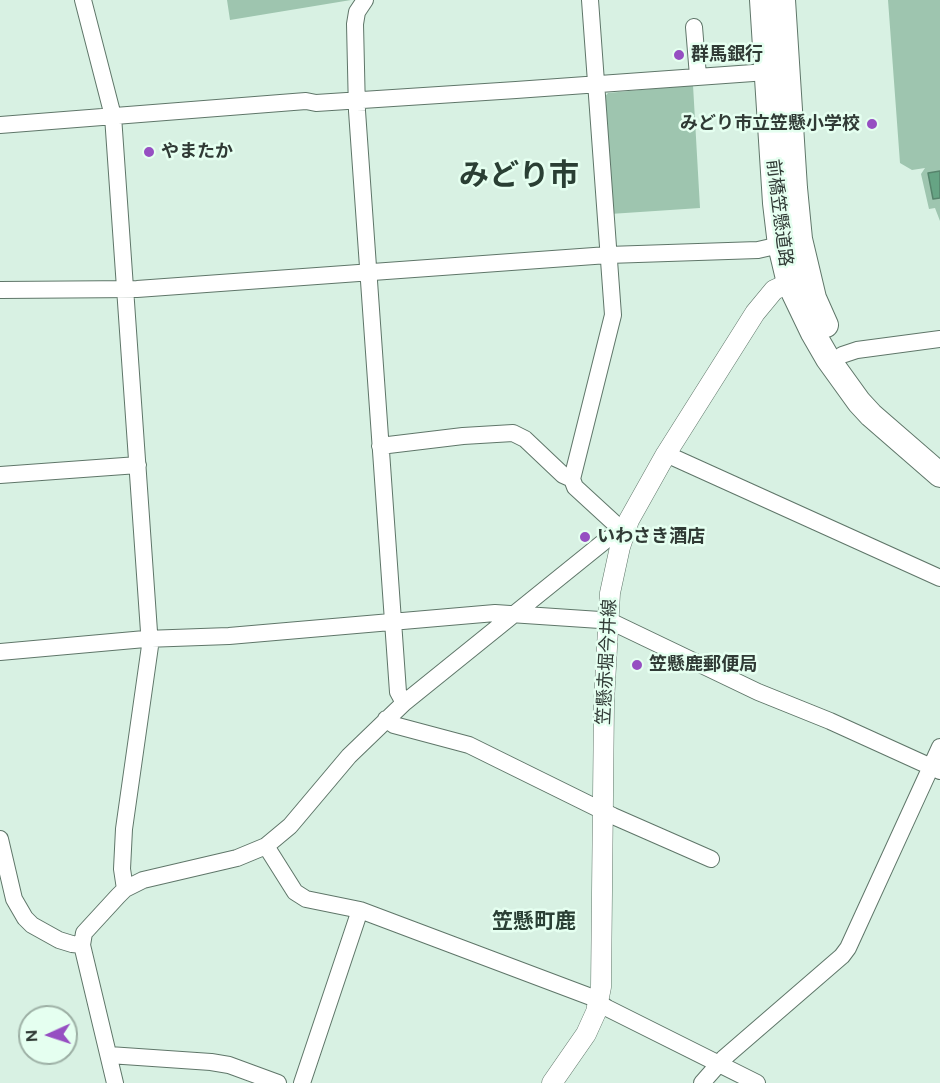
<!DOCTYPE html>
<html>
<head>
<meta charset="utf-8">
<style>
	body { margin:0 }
	#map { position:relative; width:940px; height:1083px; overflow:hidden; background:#d8f1e3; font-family:Figtree,sans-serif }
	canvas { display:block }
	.north { position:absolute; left:18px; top:1005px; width:60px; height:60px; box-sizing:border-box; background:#e5fff0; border:2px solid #9db0a5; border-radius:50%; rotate:267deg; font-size:16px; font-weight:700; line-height:24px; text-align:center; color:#303a35 }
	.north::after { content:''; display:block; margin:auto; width:21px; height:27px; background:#964fc2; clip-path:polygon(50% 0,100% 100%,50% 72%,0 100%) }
</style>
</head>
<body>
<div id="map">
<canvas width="940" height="1083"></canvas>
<div class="north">N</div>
</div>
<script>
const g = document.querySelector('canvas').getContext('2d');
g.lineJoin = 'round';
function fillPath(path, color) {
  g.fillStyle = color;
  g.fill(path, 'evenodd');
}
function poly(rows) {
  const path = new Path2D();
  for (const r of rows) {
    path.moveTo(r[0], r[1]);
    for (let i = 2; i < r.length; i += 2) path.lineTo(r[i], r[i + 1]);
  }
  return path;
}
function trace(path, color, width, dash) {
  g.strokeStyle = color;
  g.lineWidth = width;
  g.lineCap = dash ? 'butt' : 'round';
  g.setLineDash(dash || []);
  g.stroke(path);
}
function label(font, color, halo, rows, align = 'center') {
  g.font = font + ' Figtree,"Noto Sans JP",sans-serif';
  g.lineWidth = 5;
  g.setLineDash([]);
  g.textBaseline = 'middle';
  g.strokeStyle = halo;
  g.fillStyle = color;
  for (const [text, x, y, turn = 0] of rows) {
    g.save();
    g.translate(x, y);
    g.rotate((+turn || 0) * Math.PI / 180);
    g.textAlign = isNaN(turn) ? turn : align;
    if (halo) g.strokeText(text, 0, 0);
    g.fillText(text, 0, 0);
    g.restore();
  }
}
const green = poly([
	[227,0,351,0,230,20],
	[888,0,940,0,940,221,935,208,929,209,921,174,925,168,912,170,900,163],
	[693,85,700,208,610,214,602,100,608,93]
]);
const water = poly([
	[940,171,940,198,933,199,928,173,940,171]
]);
const minor = poly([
	[83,0,113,116,150,646,124,829,122,869,125,889],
	[365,0,357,12,355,24,357,111,398,692,404,703],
	[590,0,613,315,572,479,575,487,624,532],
	[694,27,698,76],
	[0,125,306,101,316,103,516,90,767,72,776,69],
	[0,290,137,289,608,255,758,250,780,245],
	[842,355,857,350,940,339],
	[380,446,463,436,513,433,525,439,563,475,572,479],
	[666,454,940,578],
	[0,475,138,465],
	[0,652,145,639,229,636,495,613,600,620,612,622,758,692,830,721,940,771],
	[386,719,394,725,469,745,613,816,711,859],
	[0,839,14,899,25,918,32,925,59,940,72,944,82,945],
	[266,846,295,892,306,899,360,910,591,997,607,1008,757,1083],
	[109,1055,211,1062,229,1065,278,1083],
	[115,1083,82,945,84,933,118,896,125,889,143,880,237,858,266,846,290,826,349,756,404,703,606,540,624,532],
	[302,1083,360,910],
	[702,1083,724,1058,842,956,848,948,940,747]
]);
const major = poly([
	[552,1083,586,1034,596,1012,601,987,604,702,610,593,620,547,629,520,666,454,755,313,774,290,789,283]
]);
const highway = poly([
	[762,0,775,203,780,245,789,283,813,333,828,359,859,402,871,415,940,475],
	[783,0,795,188,800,239,814,298,826,325]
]);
const markers = [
	[679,55,6,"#964fc2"],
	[872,124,6,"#964fc2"],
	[149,152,6,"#964fc2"],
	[585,537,6,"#964fc2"],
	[637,665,6,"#964fc2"]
];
const poiNames = [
	["群馬銀行",691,55],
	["みどり市立笠懸小学校",860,124,"right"],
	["やまたか",161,152],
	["いわさき酒店",597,537],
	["笠懸鹿郵便局",649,665]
];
const streetNames = [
	["前橋笠懸道路",779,213,83],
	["笠懸赤堀今井線",607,662,-87]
];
const quarterNames = [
	["笠懸町鹿",534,922]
];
const townNames = [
	["みどり市",519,176]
];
fillPath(green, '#9ec5af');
fillPath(water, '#66a484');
trace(water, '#56846c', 1.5);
trace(minor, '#5f7669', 18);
trace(major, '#5f7669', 21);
trace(highway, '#5f7669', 26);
trace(minor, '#fff', 16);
trace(major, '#fff', 20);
trace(highway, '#fff', 24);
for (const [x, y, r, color] of markers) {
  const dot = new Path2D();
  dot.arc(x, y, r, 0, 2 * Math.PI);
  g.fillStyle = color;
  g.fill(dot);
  trace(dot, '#e5fff0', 2);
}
label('bold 18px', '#303a35', '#e5fff0', poiNames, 'left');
label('18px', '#303a35', '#e5fff0', streetNames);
label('bold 21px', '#2a3f34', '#e5fff0', quarterNames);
label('bold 30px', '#2a3f34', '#e5fff0', townNames);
</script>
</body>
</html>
